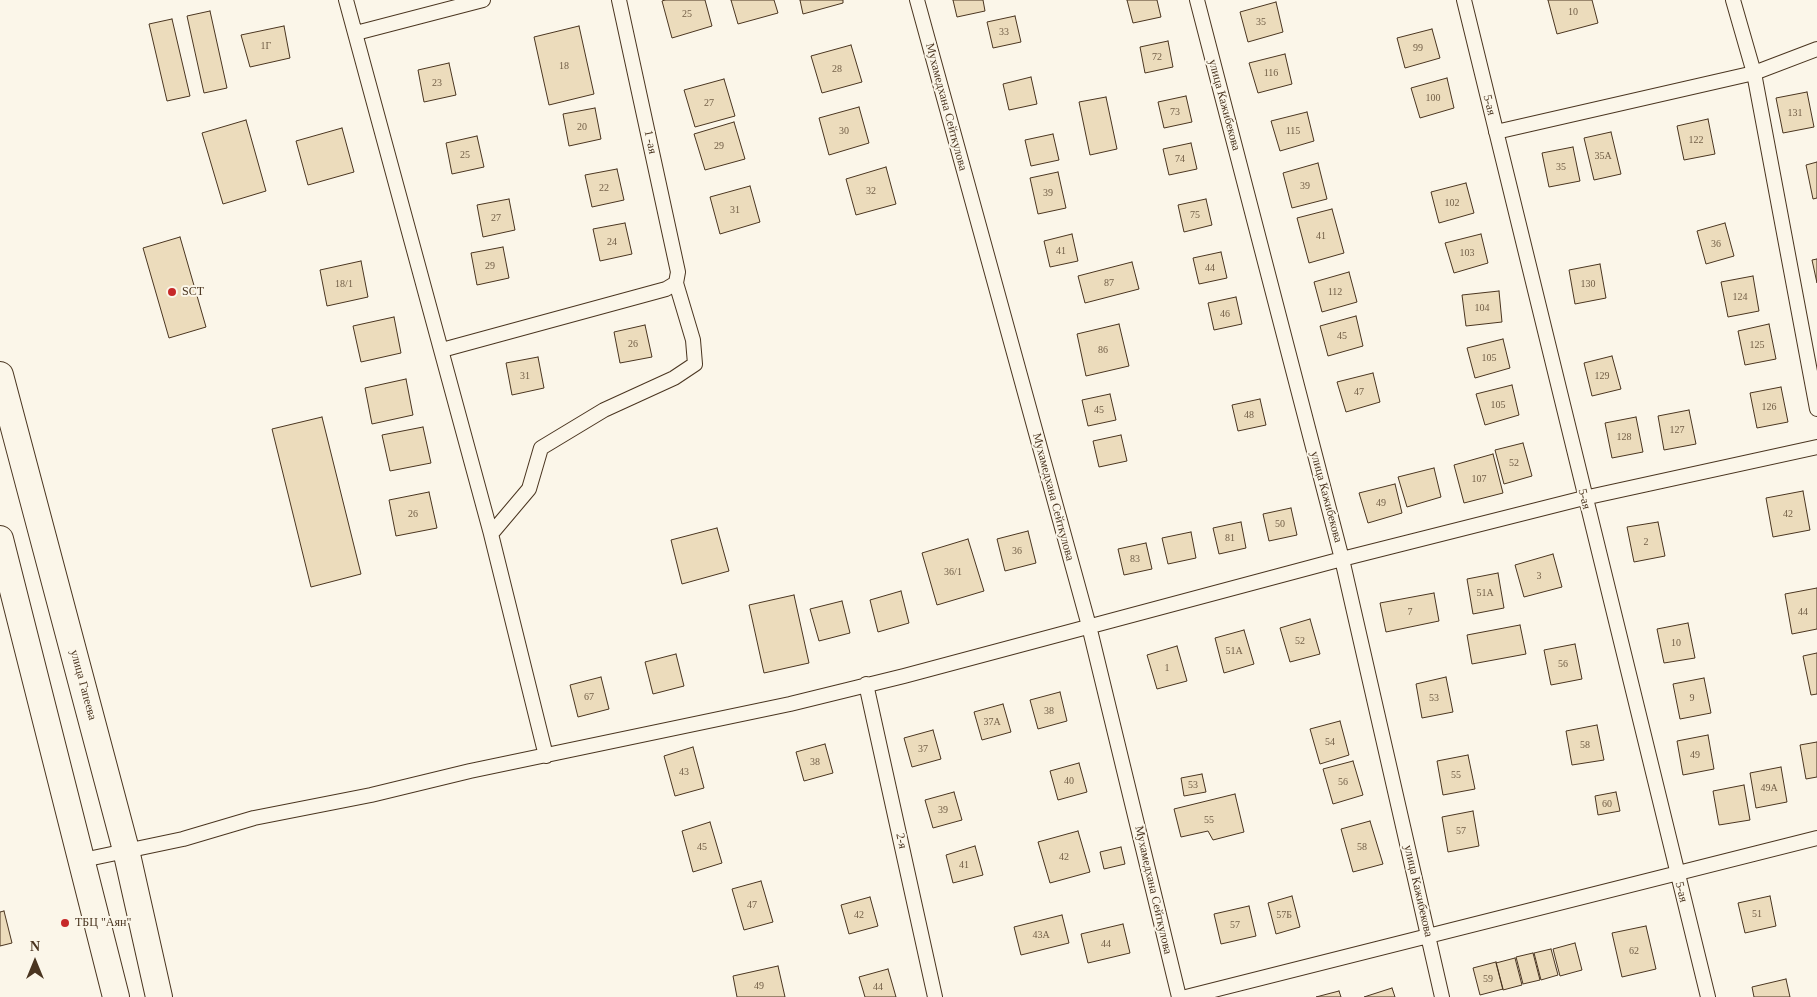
<!DOCTYPE html>
<html>
<head>
<meta charset="utf-8">
<style>
	body { margin:0 }
	#map { position:relative; width:1817px; height:997px; overflow:hidden; background:#fbf6e9; font-family:"Times New Roman",serif }
	canvas { display:block }
	.north { position:absolute; left:10px; top:937px; width:50px; height:50px; -webkit-text-stroke:4px #fbf6e9; paint-order:stroke; rotate:0deg; font-size:14px; font-weight:700; line-height:20px; text-align:center; color:#4a3520 }
	.north::after { content:''; display:block; margin:auto; width:18px; height:22px; background:#4a3520; clip-path:polygon(50% 0,100% 100%,50% 72%,0 100%) }
</style>
</head>
<body>
<div id="map">
<canvas width="1817" height="997"></canvas>
<div class="north">N</div>
</div>
<script>
const g = document.querySelector('canvas').getContext('2d');
g.lineJoin = 'round';
function fillPath(path, color) {
  g.fillStyle = color;
  g.fill(path, 'evenodd');
}
function poly(rows) {
  const path = new Path2D();
  for (const r of rows) {
    path.moveTo(r[0], r[1]);
    for (let i = 2; i < r.length; i += 2) path.lineTo(r[i], r[i + 1]);
  }
  return path;
}
function trace(path, color, width, dash) {
  g.strokeStyle = color;
  g.lineWidth = width;
  g.lineCap = dash ? 'butt' : 'round';
  g.setLineDash(dash || []);
  g.stroke(path);
}
function label(font, color, halo, rows, align = 'center') {
  g.font = font + ' "Times New Roman",serif';
  g.lineWidth = 4;
  g.setLineDash([]);
  g.textBaseline = 'middle';
  g.strokeStyle = halo;
  g.fillStyle = color;
  for (const [text, x, y, turn = 0] of rows) {
    g.save();
    g.translate(x, y);
    g.rotate((+turn || 0) * Math.PI / 180);
    g.textAlign = isNaN(turn) ? turn : align;
    if (halo) g.strokeText(text, 0, 0);
    g.fillText(text, 0, 0);
    g.restore();
  }
}
const building = poly([
	[665,0,705,0,712,26,672,38,662,1,665,0],
	[731,0,774,0,778,13,738,24,731,0],
	[800,0,843,0,843,3,803,14,800,0],
	[953,0,983,0,985,11,957,17,953,0],
	[1127,0,1157,0,1161,17,1133,23,1127,0],
	[1548,0,1592,0,1598,23,1557,34,1548,0],
	[1276,2,1283,32,1248,42,1240,12,1276,2],
	[210,11,227,88,204,93,187,16,210,11],
	[1015,16,1021,42,993,48,987,22,1015,16],
	[172,19,190,96,167,101,149,24,172,19],
	[284,26,290,58,250,67,241,35,284,26],
	[579,26,594,94,549,105,534,37,579,26],
	[1432,29,1440,58,1405,68,1397,38,1432,29],
	[1168,41,1173,67,1145,73,1140,47,1168,41],
	[851,45,862,82,822,93,811,56,851,45],
	[1285,54,1292,84,1258,93,1249,63,1285,54],
	[449,63,456,95,424,102,418,70,449,63],
	[1031,77,1037,104,1009,110,1003,84,1031,77],
	[1447,78,1454,108,1420,118,1411,88,1447,78],
	[724,79,735,116,695,127,684,90,724,79],
	[1807,92,1814,127,1783,133,1776,98,1807,92],
	[1186,96,1192,122,1164,128,1158,102,1186,96],
	[1106,97,1117,149,1090,155,1079,102,1106,97],
	[859,107,869,143,829,155,819,118,859,107],
	[595,108,601,139,569,146,563,114,595,108],
	[1307,112,1314,141,1280,151,1271,121,1307,112],
	[1708,119,1715,154,1684,160,1677,126,1708,119],
	[246,120,266,191,223,204,202,133,246,120],
	[734,122,745,159,705,170,694,134,734,122],
	[342,128,354,172,308,185,296,141,342,128],
	[1611,132,1621,174,1594,180,1584,138,1611,132],
	[1053,134,1059,160,1031,166,1025,140,1053,134],
	[477,136,484,167,452,174,446,143,477,136],
	[1191,143,1197,169,1169,175,1163,149,1191,143],
	[1573,147,1580,181,1549,187,1542,153,1573,147],
	[1817,162,1817,198,1813,199,1806,165,1817,162],
	[1318,163,1327,199,1292,208,1283,173,1318,163],
	[886,167,896,204,856,215,846,179,886,167],
	[617,169,624,200,592,207,585,175,617,169],
	[1058,172,1066,208,1038,214,1030,178,1058,172],
	[1466,183,1474,213,1439,223,1431,192,1466,183],
	[750,186,760,222,720,234,710,197,750,186],
	[509,199,515,230,483,237,477,205,509,199],
	[1206,199,1212,225,1184,232,1178,205,1206,199],
	[1332,209,1344,253,1309,263,1297,218,1332,209],
	[625,223,632,254,600,261,593,229,625,223],
	[1725,223,1734,256,1706,264,1697,231,1725,223],
	[1072,234,1078,261,1050,267,1044,241,1072,234],
	[1481,234,1488,263,1454,273,1445,243,1481,234],
	[180,237,206,327,169,338,143,248,180,237],
	[503,247,509,278,477,285,471,253,503,247],
	[1221,252,1227,278,1199,284,1193,258,1221,252],
	[1817,259,1817,283,1812,260,1817,259],
	[361,261,368,297,327,306,320,270,361,261],
	[1132,262,1139,289,1085,303,1078,276,1132,262],
	[1600,264,1606,298,1575,304,1569,270,1600,264],
	[1349,272,1357,302,1322,312,1314,282,1349,272],
	[1753,276,1759,311,1728,317,1721,282,1753,276],
	[1499,291,1502,322,1466,326,1462,295,1499,291],
	[1236,297,1242,324,1214,330,1208,303,1236,297],
	[1356,316,1363,346,1328,356,1320,326,1356,316],
	[394,317,401,353,361,362,353,326,394,317],
	[1119,324,1129,366,1086,376,1077,334,1119,324],
	[1769,324,1776,359,1745,365,1738,331,1769,324],
	[645,325,652,357,620,363,614,332,645,325],
	[1503,339,1510,368,1475,378,1467,348,1503,339],
	[1612,356,1621,389,1592,396,1584,363,1612,356],
	[538,357,544,388,512,395,506,363,538,357],
	[1373,373,1380,402,1346,412,1337,382,1373,373],
	[406,379,413,415,372,424,365,388,406,379],
	[1512,385,1519,415,1485,425,1476,394,1512,385],
	[1781,387,1788,422,1757,428,1750,393,1781,387],
	[1110,394,1116,420,1088,426,1082,400,1110,394],
	[1260,399,1266,425,1238,431,1232,405,1260,399],
	[1689,410,1696,444,1664,450,1658,416,1689,410],
	[322,417,361,574,311,587,272,429,322,417],
	[1636,417,1643,452,1612,458,1605,423,1636,417],
	[423,427,431,463,390,471,382,435,423,427],
	[1121,435,1127,461,1099,467,1093,441,1121,435],
	[1523,443,1532,476,1504,484,1495,450,1523,443],
	[1493,454,1503,493,1464,503,1454,465,1493,454],
	[1434,468,1441,497,1407,507,1398,477,1434,468],
	[1395,484,1402,513,1368,523,1359,493,1395,484],
	[1803,491,1810,530,1773,537,1766,498,1803,491],
	[429,492,437,528,396,536,389,500,429,492],
	[1291,508,1297,535,1269,541,1263,514,1291,508],
	[1241,522,1246,548,1219,554,1213,528,1241,522],
	[1658,522,1665,556,1634,562,1627,527,1658,522],
	[717,528,729,571,682,584,671,540,717,528],
	[1028,531,1036,563,1005,571,997,539,1028,531],
	[1191,532,1196,558,1168,564,1162,538,1191,532],
	[968,539,984,591,937,605,922,553,968,539],
	[1146,543,1152,569,1124,575,1118,549,1146,543],
	[1553,554,1562,587,1524,597,1515,565,1553,554],
	[1498,573,1504,608,1473,614,1467,579,1498,573],
	[1817,588,1817,629,1792,634,1785,594,1817,588],
	[901,591,909,623,878,632,870,600,901,591],
	[1434,593,1439,621,1386,632,1380,603,1434,593],
	[794,595,809,663,764,673,749,605,794,595],
	[842,601,850,633,819,641,810,609,842,601],
	[1310,619,1320,654,1290,662,1280,628,1310,619],
	[1688,623,1695,658,1664,663,1657,629,1688,623],
	[1520,625,1526,654,1472,664,1467,635,1520,625],
	[1244,630,1254,664,1224,673,1215,638,1244,630],
	[1575,644,1582,679,1551,685,1544,650,1575,644],
	[1177,646,1187,681,1157,689,1147,655,1177,646],
	[1817,653,1817,694,1811,695,1803,656,1817,653],
	[676,654,684,686,653,694,645,662,676,654],
	[601,677,609,709,578,717,570,685,601,677],
	[1446,677,1453,712,1422,718,1416,684,1446,677],
	[1704,678,1711,713,1680,719,1673,684,1704,678],
	[1060,692,1067,721,1038,729,1030,700,1060,692],
	[1003,704,1011,732,982,740,974,712,1003,704],
	[1340,721,1349,755,1320,764,1310,729,1340,721],
	[1597,725,1604,760,1572,765,1566,731,1597,725],
	[933,730,941,759,912,767,904,738,933,730],
	[1708,735,1714,769,1683,775,1677,741,1708,735],
	[1817,742,1817,777,1806,779,1800,745,1817,742],
	[825,744,833,773,804,781,796,752,825,744],
	[693,747,704,788,675,796,664,756,693,747],
	[1468,755,1475,789,1443,795,1437,761,1468,755],
	[1353,761,1363,795,1333,804,1323,769,1353,761],
	[1079,763,1087,792,1058,800,1050,771,1079,763],
	[1781,767,1787,802,1756,808,1750,773,1781,767],
	[1202,774,1206,792,1184,796,1181,778,1202,774],
	[1744,785,1750,820,1719,825,1713,791,1744,785],
	[954,792,962,820,933,828,925,800,954,792],
	[1616,792,1620,811,1598,815,1595,796,1616,792],
	[1235,794,1244,832,1213,840,1208,831,1181,837,1174,809,1235,794],
	[1473,811,1479,846,1448,852,1442,817,1473,811],
	[1370,821,1383,864,1353,872,1341,829,1370,821],
	[710,822,722,863,693,872,682,831,710,822],
	[1078,831,1090,872,1050,883,1038,842,1078,831],
	[975,846,983,875,953,883,946,855,975,846],
	[1121,847,1125,864,1104,869,1100,852,1121,847],
	[761,881,773,922,744,930,732,889,761,881],
	[1292,896,1300,927,1276,934,1268,903,1292,896],
	[1770,896,1776,926,1745,933,1738,903,1770,896],
	[870,897,878,926,849,934,841,905,870,897],
	[1249,906,1256,936,1221,944,1214,914,1249,906],
	[4,911,12,943,0,946,0,912,4,911],
	[1062,915,1069,943,1021,955,1014,927,1062,915],
	[1123,924,1130,953,1088,963,1081,934,1123,924],
	[1646,926,1656,969,1622,977,1612,933,1646,926],
	[1575,943,1582,970,1560,976,1553,949,1575,943],
	[1551,949,1558,975,1541,980,1534,953,1551,949],
	[1533,953,1540,980,1523,984,1516,957,1533,953],
	[1515,958,1522,985,1503,990,1496,963,1515,958],
	[1496,962,1503,989,1480,995,1473,968,1496,962],
	[778,966,785,997,737,997,733,976,778,966],
	[888,969,896,997,865,997,859,977,888,969],
	[1786,979,1790,997,1754,997,1752,987,1786,979],
	[1392,988,1395,997,1364,997,1392,988],
	[1339,991,1341,997,1316,997,1339,991]
]);
const street = poly([
	[346,0,491,534],
	[917,0,1089,626,1179,997],
	[1197,0,1342,559,1442,997],
	[1464,0,1708,997],
	[1733,0,1754,73,1817,409],
	[356,33,483,0],
	[1496,132,1754,73,1817,49],
	[442,350,666,289,676,283],
	[866,684,935,997],
	[546,756,491,534,529,489,541,448,604,410,674,378,695,364,693,340,676,283,678,272,619,0],
	[83,860,183,839,254,818,371,795,470,771,790,704,904,676,1342,559,1584,498,1817,447],
	[1186,997,1817,838]
]);
const highway = poly([
	[0,375,126,850,159,997],
	[0,539,116,997]
]);
const markers = [
	[172,292,5,"#c62828"],
	[65,923,5,"#c62828"]
];
const numberNames = [
	["10",1573,12],
	["25",687,14],
	["35",1261,22],
	["33",1004,32],
	["1Г",266,46],
	["99",1418,48],
	["72",1157,57],
	["18",564,66],
	["28",837,69],
	["116",1271,73],
	["23",437,83],
	["100",1433,98],
	["27",709,103],
	["73",1175,112],
	["131",1795,113],
	["20",582,127],
	["30",844,131],
	["115",1293,131],
	["122",1696,140],
	["29",719,146],
	["25",465,155],
	["35А",1603,156],
	["74",1180,159],
	["35",1561,167],
	["39",1305,186],
	["22",604,188],
	["32",871,191],
	["39",1048,193],
	["102",1452,203],
	["31",735,210],
	["75",1195,215],
	["27",496,218],
	["41",1321,236],
	["24",612,242],
	["36",1716,244],
	["41",1061,251],
	["103",1467,253],
	["29",490,266],
	["44",1210,268],
	["87",1109,283],
	["18/1",344,284],
	["130",1588,284],
	["112",1335,292],
	["124",1740,297],
	["104",1482,308],
	["46",1225,314],
	["45",1342,336],
	["26",633,344],
	["125",1757,345],
	["86",1103,350],
	["105",1489,358],
	["31",525,376],
	["129",1602,376],
	["47",1359,392],
	["105",1498,405],
	["126",1769,407],
	["45",1099,410],
	["48",1249,415],
	["127",1677,430],
	["128",1624,437],
	["52",1514,463],
	["107",1479,479],
	["49",1381,503],
	["26",413,514],
	["42",1788,514],
	["50",1280,524],
	["81",1230,538],
	["2",1646,542],
	["36",1017,551],
	["83",1135,559],
	["36/1",953,572],
	["3",1539,576],
	["51А",1485,593],
	["7",1410,612],
	["44",1803,612],
	["52",1300,641],
	["10",1676,643],
	["51А",1234,651],
	["56",1563,664],
	["1",1167,668],
	["67",589,697],
	["53",1434,698],
	["9",1692,698],
	["38",1049,711],
	["37А",992,722],
	["54",1330,742],
	["58",1585,745],
	["37",923,749],
	["49",1695,755],
	["38",815,762],
	["43",684,772],
	["55",1456,775],
	["40",1069,781],
	["56",1343,782],
	["53",1193,785],
	["49А",1769,788],
	["60",1607,804],
	["39",943,810],
	["55",1209,820],
	["57",1461,831],
	["45",702,847],
	["58",1362,847],
	["42",1064,857],
	["41",964,865],
	["47",752,905],
	["51",1757,914],
	["42",859,915],
	["57Б",1284,915],
	["57",1235,925],
	["43А",1041,935],
	["44",1106,944],
	["62",1634,951],
	["59",1488,979],
	["49",759,986],
	["44",878,987]
];
const streetNames = [
	["улица Кажибекова",1224,105,75],
	["5-ая",1489,105,76],
	["Мухамедхана Сейткулова",946,107,75],
	["1 -ая",650,142,78],
	["Мухамедхана Сейткулова",1053,497,75],
	["улица Кажибекова",1326,497,75],
	["5-ая",1584,499,76],
	["улица Гапеева",83,685,75],
	["2-я",901,841,78],
	["Мухамедхана Сейткулова",1153,890,77],
	["улица Кажибекова",1418,891,77],
	["5-ая",1681,892,76]
];
const poiNames = [
	["SCT",182,292],
	["ТБЦ \"Аян\"",75,923]
];
fillPath(building, '#ecdcbc');
trace(building, '#4a3520', 1);
trace(street, '#4a3520', 16);
trace(highway, '#4a3520', 28);
trace(street, '#fbf6e9', 14);
trace(highway, '#fbf6e9', 26);
for (const [x, y, r, color] of markers) {
  const dot = new Path2D();
  dot.arc(x, y, r, 0, 2 * Math.PI);
  g.fillStyle = color;
  g.fill(dot);
  trace(dot, '#fbf6e9', 2);
}
label('10px', '#725f47', null, numberNames);
label('12px', '#4a3520', '#fbf6e9', streetNames);
label('12px', '#4a3520', '#fbf6e9', poiNames, 'left');
</script>
</body>
</html>
